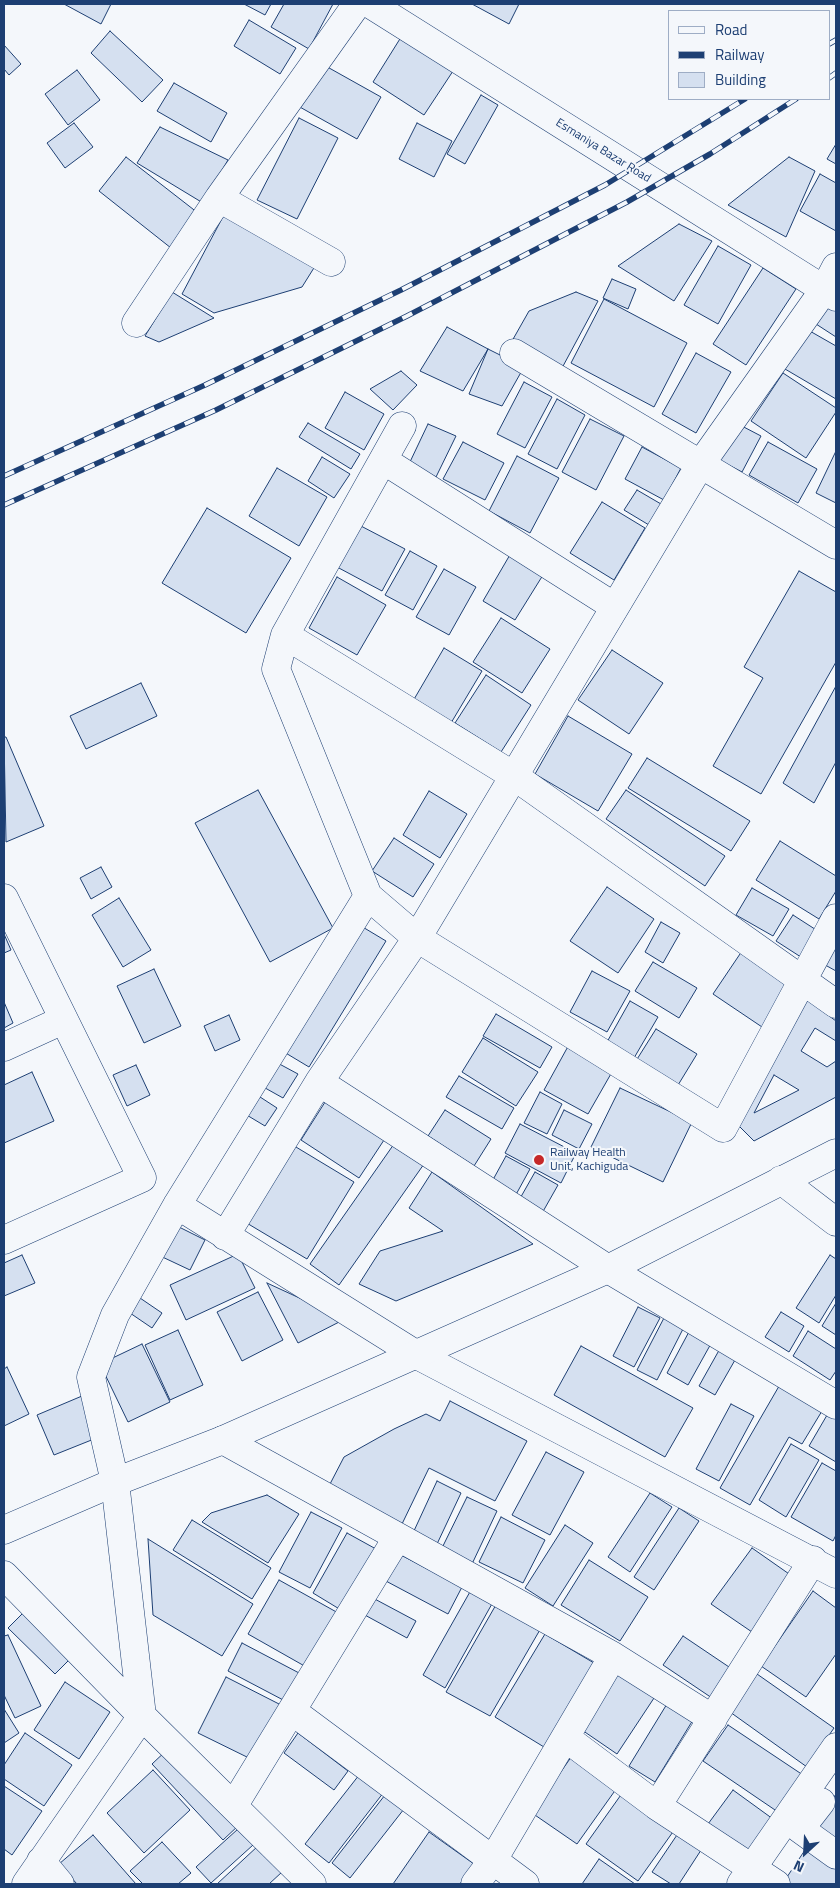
<!DOCTYPE html>
<html>
<head>
<meta charset="utf-8">
<style>
	body { margin:0 }
	#map { position:relative; width:840px; height:1888px; overflow:hidden; background:#f4f7fb; font-family:"Titillium Web",sans-serif }
	canvas { display:block }
	.frame { position:absolute; inset:0; border:5px solid #1d3f73; pointer-events:none }
	.legend { position:absolute; left:668px; top:10px; width:162px; height:90px; box-sizing:border-box; background:#f4f7fb; border:1px solid #9eadc5; margin:0; padding:6px 9px; list-style:none; font-size:15px; color:#1d3f73 }
	.legend li { display:flex; align-items:center; gap:10px; height:25px }
	.legend b { width:25px; border:1px solid #9eadc5 }
	.north { position:absolute; left:780px; top:1828px; width:50px; height:50px; -webkit-text-stroke:4px #f4f7fb; paint-order:stroke; rotate:205deg; font-size:14px; font-weight:700; line-height:20px; text-align:center; color:#1d3f73 }
	.north::after { content:''; display:block; margin:auto; width:18px; height:22px; background:#1d3f73; clip-path:polygon(50% 0,100% 100%,50% 72%,0 100%) }
</style>
</head>
<body>
<div id="map">
<canvas width="840" height="1888"></canvas>
<div class="frame"></div>
<ul class="legend">
<li><b style="height:6px;background:#f4f7fb"></b>Road</li>
<li><b style="height:6px;background:#1d3f73"></b>Railway</li>
<li><b style="height:14px;background:#d5e0f0"></b>Building</li>
</ul>
<div class="north">N</div>
</div>
<script>
const g = document.querySelector('canvas').getContext('2d');
g.lineJoin = 'round';
function fillPath(path, color) {
  g.fillStyle = color;
  g.fill(path, 'evenodd');
}
function poly(rows) {
  const path = new Path2D();
  for (const r of rows) {
    path.moveTo(r[0], r[1]);
    for (let i = 2; i < r.length; i += 2) path.lineTo(r[i], r[i + 1]);
  }
  return path;
}
function trace(path, color, width, dash) {
  g.strokeStyle = color;
  g.lineWidth = width;
  g.lineCap = dash ? 'butt' : 'round';
  g.setLineDash(dash || []);
  g.stroke(path);
}
function label(font, color, halo, rows, align = 'center') {
  g.font = font + ' "Titillium Web",sans-serif';
  g.lineWidth = 4;
  g.setLineDash([]);
  g.textBaseline = 'middle';
  g.strokeStyle = halo;
  g.fillStyle = color;
  for (const [text, x, y, turn = 0] of rows) {
    g.save();
    g.translate(x, y);
    g.rotate((+turn || 0) * Math.PI / 180);
    g.textAlign = isNaN(turn) ? turn : align;
    if (halo) g.strokeText(text, 0, 0);
    g.fillText(text, 0, 0);
    g.restore();
  }
}
const building = poly([
	[64,4,111,4,101,24,64,4],
	[244,4,271,4,265,15,244,4],
	[284,4,333,4,309,49,271,27,284,4],
	[472,4,519,4,509,24,472,4],
	[249,20,296,48,280,74,234,46,249,20],
	[110,31,163,80,142,102,91,53,110,31],
	[403,34,455,68,424,115,373,82,403,34],
	[4,45,21,64,9,75,4,69,4,45],
	[322,64,381,97,357,139,298,106,322,64],
	[77,70,100,100,68,125,45,94,77,70],
	[174,83,227,113,211,142,157,111,174,83],
	[481,95,498,105,465,164,447,154,481,95],
	[299,118,338,138,297,219,257,200,299,118],
	[74,123,93,147,65,168,47,143,74,123],
	[417,123,452,141,434,177,399,159,417,123],
	[160,127,228,160,203,203,137,163,160,127],
	[836,144,836,164,827,159,836,144],
	[126,157,198,213,171,248,99,191,126,157],
	[789,157,815,171,786,237,728,205,789,157],
	[820,174,836,183,836,231,800,211,820,174],
	[226,211,317,263,302,287,214,313,182,294,226,211],
	[679,224,712,241,674,301,618,266,679,224],
	[718,246,751,265,718,324,684,305,718,246],
	[763,268,796,289,746,365,713,344,763,268],
	[612,279,636,289,628,309,603,298,612,279],
	[172,292,214,318,159,342,145,336,172,292],
	[576,292,598,301,562,368,512,341,529,311,576,292],
	[604,299,687,343,654,407,571,363,604,299],
	[830,301,836,305,836,337,816,324,830,301],
	[447,327,488,349,463,391,420,371,447,327],
	[808,330,836,346,836,399,785,369,808,330],
	[488,349,524,367,502,406,469,394,488,349],
	[696,353,731,372,696,433,662,414,696,353],
	[401,371,417,385,393,410,370,389,401,371],
	[783,373,836,408,836,412,806,458,751,421,783,373],
	[524,382,552,397,525,448,497,434,524,382],
	[345,392,384,414,364,450,325,428,345,392],
	[557,399,585,415,557,469,528,454,557,399],
	[590,419,624,436,596,490,562,472,590,419],
	[308,423,360,454,351,469,299,437,308,423],
	[428,424,456,436,436,477,409,464,428,424],
	[738,424,761,436,742,472,719,460,738,424],
	[463,442,504,463,485,500,443,479,463,442],
	[768,442,817,469,798,503,749,475,768,442],
	[642,447,681,468,664,500,625,479,642,447],
	[836,451,836,503,816,493,836,451],
	[517,456,559,478,530,533,489,511,517,456],
	[322,457,350,474,334,498,308,481,322,457],
	[277,468,327,497,299,546,249,516,277,468],
	[637,490,661,504,649,525,624,510,637,490],
	[602,502,645,528,614,580,570,553,602,502],
	[207,508,291,558,246,633,162,583,207,508],
	[359,525,405,549,382,591,337,567,359,525],
	[410,551,437,566,413,610,385,595,410,551],
	[511,553,543,575,515,620,483,601,511,553],
	[444,569,476,587,449,635,416,617,444,569],
	[799,571,836,592,836,662,761,794,713,766,763,678,744,667,799,571],
	[337,577,386,605,357,655,309,628,337,577],
	[501,618,550,649,522,693,473,662,501,618],
	[444,648,482,671,451,723,413,701,444,648],
	[612,650,663,683,629,734,578,700,612,650],
	[486,675,531,705,501,752,455,723,486,675],
	[141,683,157,716,86,749,70,716,141,683],
	[836,686,836,762,814,803,783,783,836,686],
	[568,716,632,754,598,811,535,774,568,716],
	[4,737,6,737,44,826,6,842,4,737],
	[647,758,750,821,731,851,628,788,647,758],
	[258,790,333,928,270,962,195,823,258,790],
	[626,790,725,856,705,886,606,819,626,790],
	[429,791,467,814,440,858,403,835,429,791],
	[394,838,434,864,413,897,372,871,394,838],
	[780,841,836,876,836,891,819,919,756,880,780,841],
	[101,867,112,887,91,899,80,878,101,867],
	[607,887,654,919,618,973,570,941,607,887],
	[752,888,789,909,773,936,736,915,752,888],
	[119,898,151,950,123,967,92,915,119,898],
	[793,915,821,933,804,959,776,941,793,915],
	[661,922,680,933,663,963,645,952,661,922],
	[361,926,386,941,309,1067,284,1052,361,926],
	[836,930,836,971,818,961,836,930],
	[4,934,11,950,4,953,4,934],
	[742,951,793,986,765,1029,713,994,742,951],
	[653,962,697,988,679,1018,635,991,653,962],
	[154,969,181,1026,144,1043,117,986,154,969],
	[592,971,630,991,607,1032,570,1012,592,971],
	[806,999,836,1021,836,1041,815,1028,801,1051,827,1067,836,1061,836,1097,754,1141,738,1125,806,999],
	[774,1075,799,1090,754,1113,774,1075],
	[630,1001,658,1017,634,1058,607,1042,630,1001],
	[4,1002,13,1023,4,1028,4,1002],
	[496,1014,552,1047,540,1068,483,1036,496,1014],
	[229,1015,240,1040,215,1051,204,1026,229,1015],
	[656,1029,697,1054,675,1090,634,1064,656,1029],
	[483,1038,538,1072,516,1106,462,1072,483,1038],
	[571,1041,616,1065,588,1114,544,1090,571,1041],
	[272,1060,298,1074,283,1098,258,1084,272,1060],
	[136,1065,150,1095,127,1106,113,1075,136,1065],
	[32,1072,54,1121,4,1143,4,1085,32,1072],
	[459,1076,514,1108,502,1129,446,1097,459,1076],
	[620,1088,692,1122,663,1182,591,1147,620,1088],
	[540,1092,562,1104,547,1134,524,1123,540,1092],
	[257,1095,277,1108,265,1126,245,1114,257,1095],
	[327,1099,386,1137,359,1178,301,1140,327,1099],
	[445,1110,491,1139,474,1166,428,1136,445,1110],
	[564,1110,592,1124,579,1149,552,1135,564,1110],
	[520,1124,576,1153,561,1183,505,1153,520,1124],
	[291,1144,354,1182,307,1259,245,1222,291,1144],
	[394,1144,424,1164,339,1285,310,1264,394,1144],
	[506,1156,530,1169,513,1200,489,1187,506,1156],
	[432,1172,533,1244,396,1301,359,1284,380,1251,443,1231,409,1208,432,1172],
	[535,1172,558,1185,541,1215,518,1202,535,1172],
	[171,1223,205,1240,190,1270,156,1254,171,1223],
	[238,1254,255,1288,186,1320,170,1285,238,1254],
	[22,1255,35,1283,4,1296,4,1263,22,1255],
	[830,1255,836,1259,836,1295,819,1323,796,1308,830,1255],
	[267,1283,345,1319,298,1343,267,1283],
	[258,1292,283,1340,242,1361,217,1312,258,1292],
	[140,1298,162,1313,152,1328,130,1313,140,1298],
	[836,1303,836,1335,822,1326,836,1303],
	[638,1307,660,1318,634,1367,613,1356,638,1307],
	[781,1312,804,1326,789,1352,765,1337,781,1312],
	[665,1316,684,1327,657,1380,637,1370,665,1316],
	[691,1328,713,1340,688,1385,667,1373,691,1328],
	[178,1330,203,1385,170,1400,145,1345,178,1330],
	[808,1331,836,1349,836,1371,830,1380,793,1356,808,1331],
	[142,1344,170,1402,128,1422,100,1364,142,1344],
	[722,1345,739,1353,715,1395,699,1386,722,1345],
	[581,1346,693,1408,665,1457,554,1395,581,1346],
	[7,1367,29,1414,4,1426,4,1369,7,1367],
	[782,1381,825,1406,802,1444,789,1437,750,1505,720,1488,782,1381],
	[82,1396,99,1437,54,1455,37,1415,82,1396],
	[450,1401,527,1441,495,1501,429,1468,402,1524,330,1484,344,1457,394,1429,426,1414,440,1421,450,1401],
	[731,1404,754,1416,719,1481,696,1469,731,1404],
	[830,1410,836,1414,836,1462,809,1446,830,1410],
	[791,1444,819,1460,786,1517,759,1500,791,1444],
	[546,1452,584,1472,550,1535,512,1515,546,1452],
	[822,1463,836,1471,836,1535,833,1541,791,1517,822,1463],
	[437,1481,461,1493,437,1544,413,1533,437,1481],
	[650,1493,672,1507,630,1572,608,1557,650,1493],
	[267,1495,299,1514,268,1563,202,1522,211,1513,267,1495],
	[467,1497,497,1511,472,1564,441,1550,467,1497],
	[679,1508,699,1521,654,1590,634,1577,679,1508],
	[311,1512,342,1528,310,1588,279,1572,311,1512],
	[501,1517,545,1540,523,1583,479,1562,501,1517],
	[192,1520,271,1568,252,1599,173,1550,192,1520],
	[565,1525,593,1543,553,1606,525,1588,565,1525],
	[347,1533,376,1549,341,1610,313,1593,347,1533],
	[148,1539,253,1604,222,1656,153,1615,148,1539],
	[752,1548,792,1576,752,1632,711,1604,752,1548],
	[399,1554,462,1587,448,1614,384,1580,399,1554],
	[589,1560,648,1597,620,1641,561,1605,589,1560],
	[279,1580,340,1614,308,1668,248,1634,279,1580],
	[471,1590,493,1602,445,1688,423,1675,471,1590],
	[813,1591,836,1608,836,1654,806,1697,761,1666,813,1591],
	[371,1597,416,1621,407,1638,363,1614,371,1597],
	[497,1603,541,1628,490,1716,446,1692,497,1603],
	[24,1612,71,1658,55,1674,8,1628,24,1612],
	[545,1634,594,1663,544,1747,495,1717,545,1634],
	[8,1635,41,1706,15,1718,4,1695,4,1636,8,1635],
	[683,1636,732,1669,712,1698,663,1665,683,1636],
	[242,1643,301,1674,287,1702,228,1671,242,1643],
	[618,1670,656,1695,617,1754,579,1728,618,1670],
	[757,1674,834,1728,807,1767,730,1712,757,1674],
	[226,1677,281,1705,253,1760,198,1733,226,1677],
	[65,1682,110,1712,79,1759,34,1730,65,1682],
	[670,1699,696,1715,655,1782,629,1766,670,1699],
	[4,1709,19,1733,4,1743,4,1709],
	[728,1725,803,1775,778,1812,703,1761,728,1725],
	[25,1733,72,1765,44,1806,4,1779,4,1765,25,1733],
	[298,1733,348,1771,334,1790,284,1753,298,1733],
	[168,1749,239,1825,223,1840,152,1764,168,1749],
	[574,1753,619,1785,577,1844,532,1813,574,1753],
	[153,1770,190,1810,144,1853,107,1813,153,1770],
	[363,1770,387,1788,329,1863,305,1844,363,1770],
	[4,1786,42,1811,12,1855,4,1849,4,1786],
	[733,1790,773,1819,747,1853,708,1824,733,1790],
	[623,1792,675,1829,638,1881,586,1844,623,1792],
	[836,1794,836,1851,809,1833,836,1794],
	[385,1795,404,1809,350,1878,332,1863,385,1795],
	[238,1829,253,1845,211,1883,196,1867,238,1829],
	[681,1829,705,1844,679,1884,671,1884,652,1872,681,1829],
	[429,1832,474,1864,460,1884,393,1884,429,1832],
	[93,1835,136,1884,77,1884,59,1864,93,1835],
	[162,1842,191,1873,178,1884,143,1884,130,1871,162,1842],
	[809,1844,836,1862,836,1884,790,1884,785,1880,809,1844],
	[258,1846,282,1872,269,1884,217,1884,258,1846],
	[599,1859,635,1884,582,1884,599,1859]
]);
const street = poly([
	[370,4,836,297],
	[219,198,331,262],
	[136,323,219,198,357,4],
	[514,353,836,545],
	[383,460,615,607],
	[285,635,514,776,836,1004],
	[368,896,417,938,723,1128,836,918],
	[4,898,142,1178,4,1240],
	[4,1047,63,1020],
	[319,1082,608,1269,836,1405],
	[781,1180,836,1222],
	[177,1205,417,1355,836,1574],
	[225,1236,319,1082,417,938,700,465,824,290,836,267],
	[223,1440,613,1656,713,1719],
	[4,1575,142,1716,312,1884],
	[292,1711,525,1884],
	[566,1738,657,1806,776,1884],
	[821,1802,800,1829,836,1855],
	[234,1805,397,1538],
	[657,1806,813,1560],
	[41,1861,60,1884],
	[26,1884,142,1716,115,1482,91,1377,115,1315,177,1205,368,896,276,669,285,635,402,426],
	[475,1884,493,1860,613,1656],
	[741,1884,836,1747]
]);
const secondary = poly([
	[4,1530,115,1482,223,1440,608,1269,836,1153]
]);
const rail = poly([
	[829,44,836,40],
	[829,78,836,73],
	[4,476,205,385,401,290,605,185,745,99],
	[4,505,216,410,407,316,627,202,710,154,796,99]
]);
const markers = [
	[539,1160,6,"#c62828"]
];
const streetNames = [
	["Esmaniya Bazar Road",603,151,32]
];
const poiNames = [
	["Railway Health",550,1153],
	["Unit, Kachiguda",550,1167]
];
fillPath(building, '#d5e0f0');
trace(building, '#1d3f73', 1);
trace(street, '#1d3f73', 29);
trace(secondary, '#1d3f73', 29);
trace(street, '#f4f7fb', 28);
trace(secondary, '#f4f7fb', 28);
trace(rail, '#1d3f73', 5.5);
trace(rail, '#f4f7fb', 4, [11]);
for (const [x, y, r, color] of markers) {
  const dot = new Path2D();
  dot.arc(x, y, r, 0, 2 * Math.PI);
  g.fillStyle = color;
  g.fill(dot);
  trace(dot, '#f4f7fb', 2);
}
label('12px', '#1d3f73', '#f4f7fb', streetNames);
label('12px', '#1d3f73', '#f4f7fb', poiNames, 'left');
</script>
</body>
</html>
